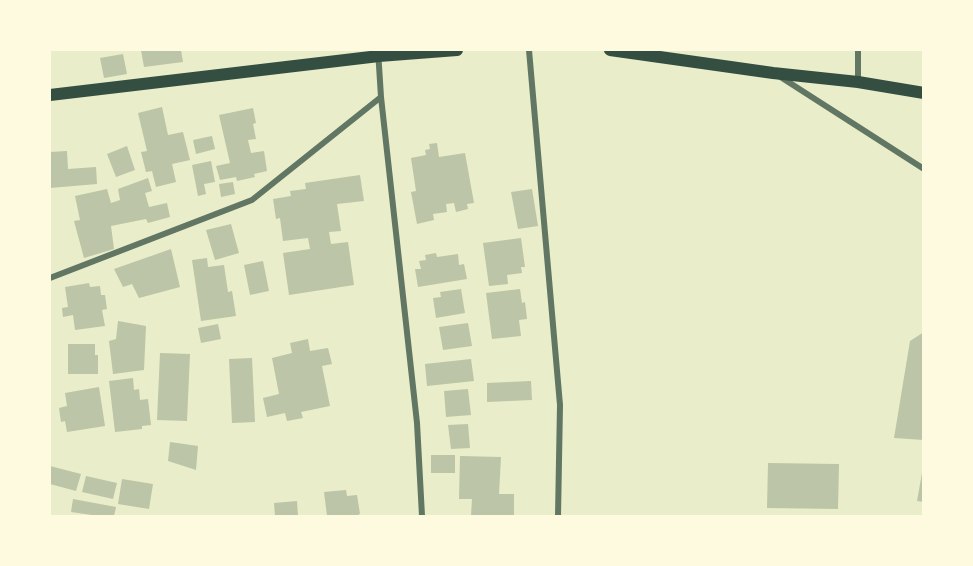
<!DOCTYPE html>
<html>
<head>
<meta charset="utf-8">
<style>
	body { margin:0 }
	#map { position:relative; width:973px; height:566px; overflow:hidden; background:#e9edc9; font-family:Figtree,sans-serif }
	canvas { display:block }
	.frame { position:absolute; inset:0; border:51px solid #fefae0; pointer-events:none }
</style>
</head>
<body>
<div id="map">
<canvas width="973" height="566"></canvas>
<div class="frame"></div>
</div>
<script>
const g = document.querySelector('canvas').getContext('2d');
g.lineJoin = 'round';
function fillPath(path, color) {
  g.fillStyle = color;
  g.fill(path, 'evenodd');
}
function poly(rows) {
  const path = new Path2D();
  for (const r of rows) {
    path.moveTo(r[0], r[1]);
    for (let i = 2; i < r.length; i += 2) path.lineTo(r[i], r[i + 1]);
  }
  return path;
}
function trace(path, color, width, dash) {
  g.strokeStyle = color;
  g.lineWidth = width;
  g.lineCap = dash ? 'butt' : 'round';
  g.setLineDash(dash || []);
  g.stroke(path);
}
const building = poly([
	[141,50,181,50,183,62,144,67],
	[123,54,127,74,104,78,100,58],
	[162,107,168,135,183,132,190,160,172,164,176,182,156,187,152,171,146,172,141,152,147,151,138,113],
	[253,108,256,123,253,124,256,139,248,140,251,153,264,151,267,171,254,174,255,177,237,181,236,177,220,180,216,166,230,163,219,115],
	[212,136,215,149,196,154,193,140],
	[437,143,439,157,465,153,474,203,467,204,468,209,456,212,454,203,446,204,447,212,433,214,434,220,417,224,411,192,416,191,411,158,426,155,425,150,430,149,429,144],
	[127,146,135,170,116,177,107,154],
	[67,151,68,169,96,167,97,184,50,188,50,152],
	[211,161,215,182,204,184,206,194,198,196,192,165],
	[360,175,364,201,337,204,341,231,329,232,331,244,348,242,354,285,289,295,283,253,310,249,308,238,283,241,280,218,276,219,273,199,291,196,290,191,306,189,305,183],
	[148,178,152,191,145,193,149,207,167,203,170,217,148,223,146,219,111,226,114,249,84,258,74,221,80,220,75,196,107,189,111,203,120,200,118,189],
	[233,182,235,194,221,197,219,184],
	[532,189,538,226,518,229,511,192],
	[231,224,239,253,215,260,206,230],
	[521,238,525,267,521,267,522,273,507,275,508,284,489,286,483,243],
	[171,249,180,287,139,298,132,284,123,287,114,269],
	[436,253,437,257,458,254,459,265,464,264,467,279,418,287,415,269,421,269,419,261,426,260,425,255],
	[207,258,208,267,224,265,228,292,232,291,236,316,201,321,192,260],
	[263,261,269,291,250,295,244,265],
	[89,283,90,287,100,286,101,295,105,295,107,309,102,310,105,326,75,330,73,315,63,317,62,308,68,307,65,287],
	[461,289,465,313,436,318,433,298,441,297,440,292],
	[520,289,522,303,525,302,527,319,519,320,521,336,492,339,486,293],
	[118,321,146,326,144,370,113,374,109,341,116,339],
	[468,323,472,346,443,350,439,327],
	[218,324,221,339,201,343,198,328],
	[924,332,924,440,894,438,910,341],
	[308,339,310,351,328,348,332,364,322,366,330,406,301,412,303,418,287,421,285,413,267,417,263,398,279,394,272,358,292,353,290,343],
	[68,344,95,344,95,355,98,355,98,374,68,374],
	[160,353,190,354,187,421,157,420],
	[252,358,255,422,232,423,229,359],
	[471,359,474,381,427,386,425,364],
	[133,378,134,390,139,389,140,400,148,399,151,425,142,426,142,429,115,432,109,381],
	[531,381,532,400,487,402,487,383],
	[99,387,105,426,67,432,65,421,61,422,59,408,67,406,65,393],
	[468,389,471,415,446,417,444,391],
	[468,424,470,448,451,449,448,425],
	[170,442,198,446,196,470,168,461],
	[431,455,455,455,455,473,431,473],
	[460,456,501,457,499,494,514,494,514,516,471,516,472,499,459,499],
	[768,463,839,464,838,509,767,508],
	[50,466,81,474,76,491,50,484],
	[922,473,924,473,924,502,917,501],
	[86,476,117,483,113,499,82,492],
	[122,479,153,484,149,509,118,504],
	[346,490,347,496,357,495,360,514,355,516,327,516,324,492],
	[73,499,116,507,114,516,99,516,71,512],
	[297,501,298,516,275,516,274,503]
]);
const minor = poly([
	[378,50,381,97,417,423,422,516],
	[529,50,560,405,558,516],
	[779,76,924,169],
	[858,82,858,50],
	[50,278,252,200,381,97]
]);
const secondary = poly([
	[610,50,773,73,858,82,924,93],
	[50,95,379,56,457,50]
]);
fillPath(building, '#bcc5a7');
trace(minor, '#617663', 6);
trace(secondary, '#344e41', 12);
</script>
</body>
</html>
